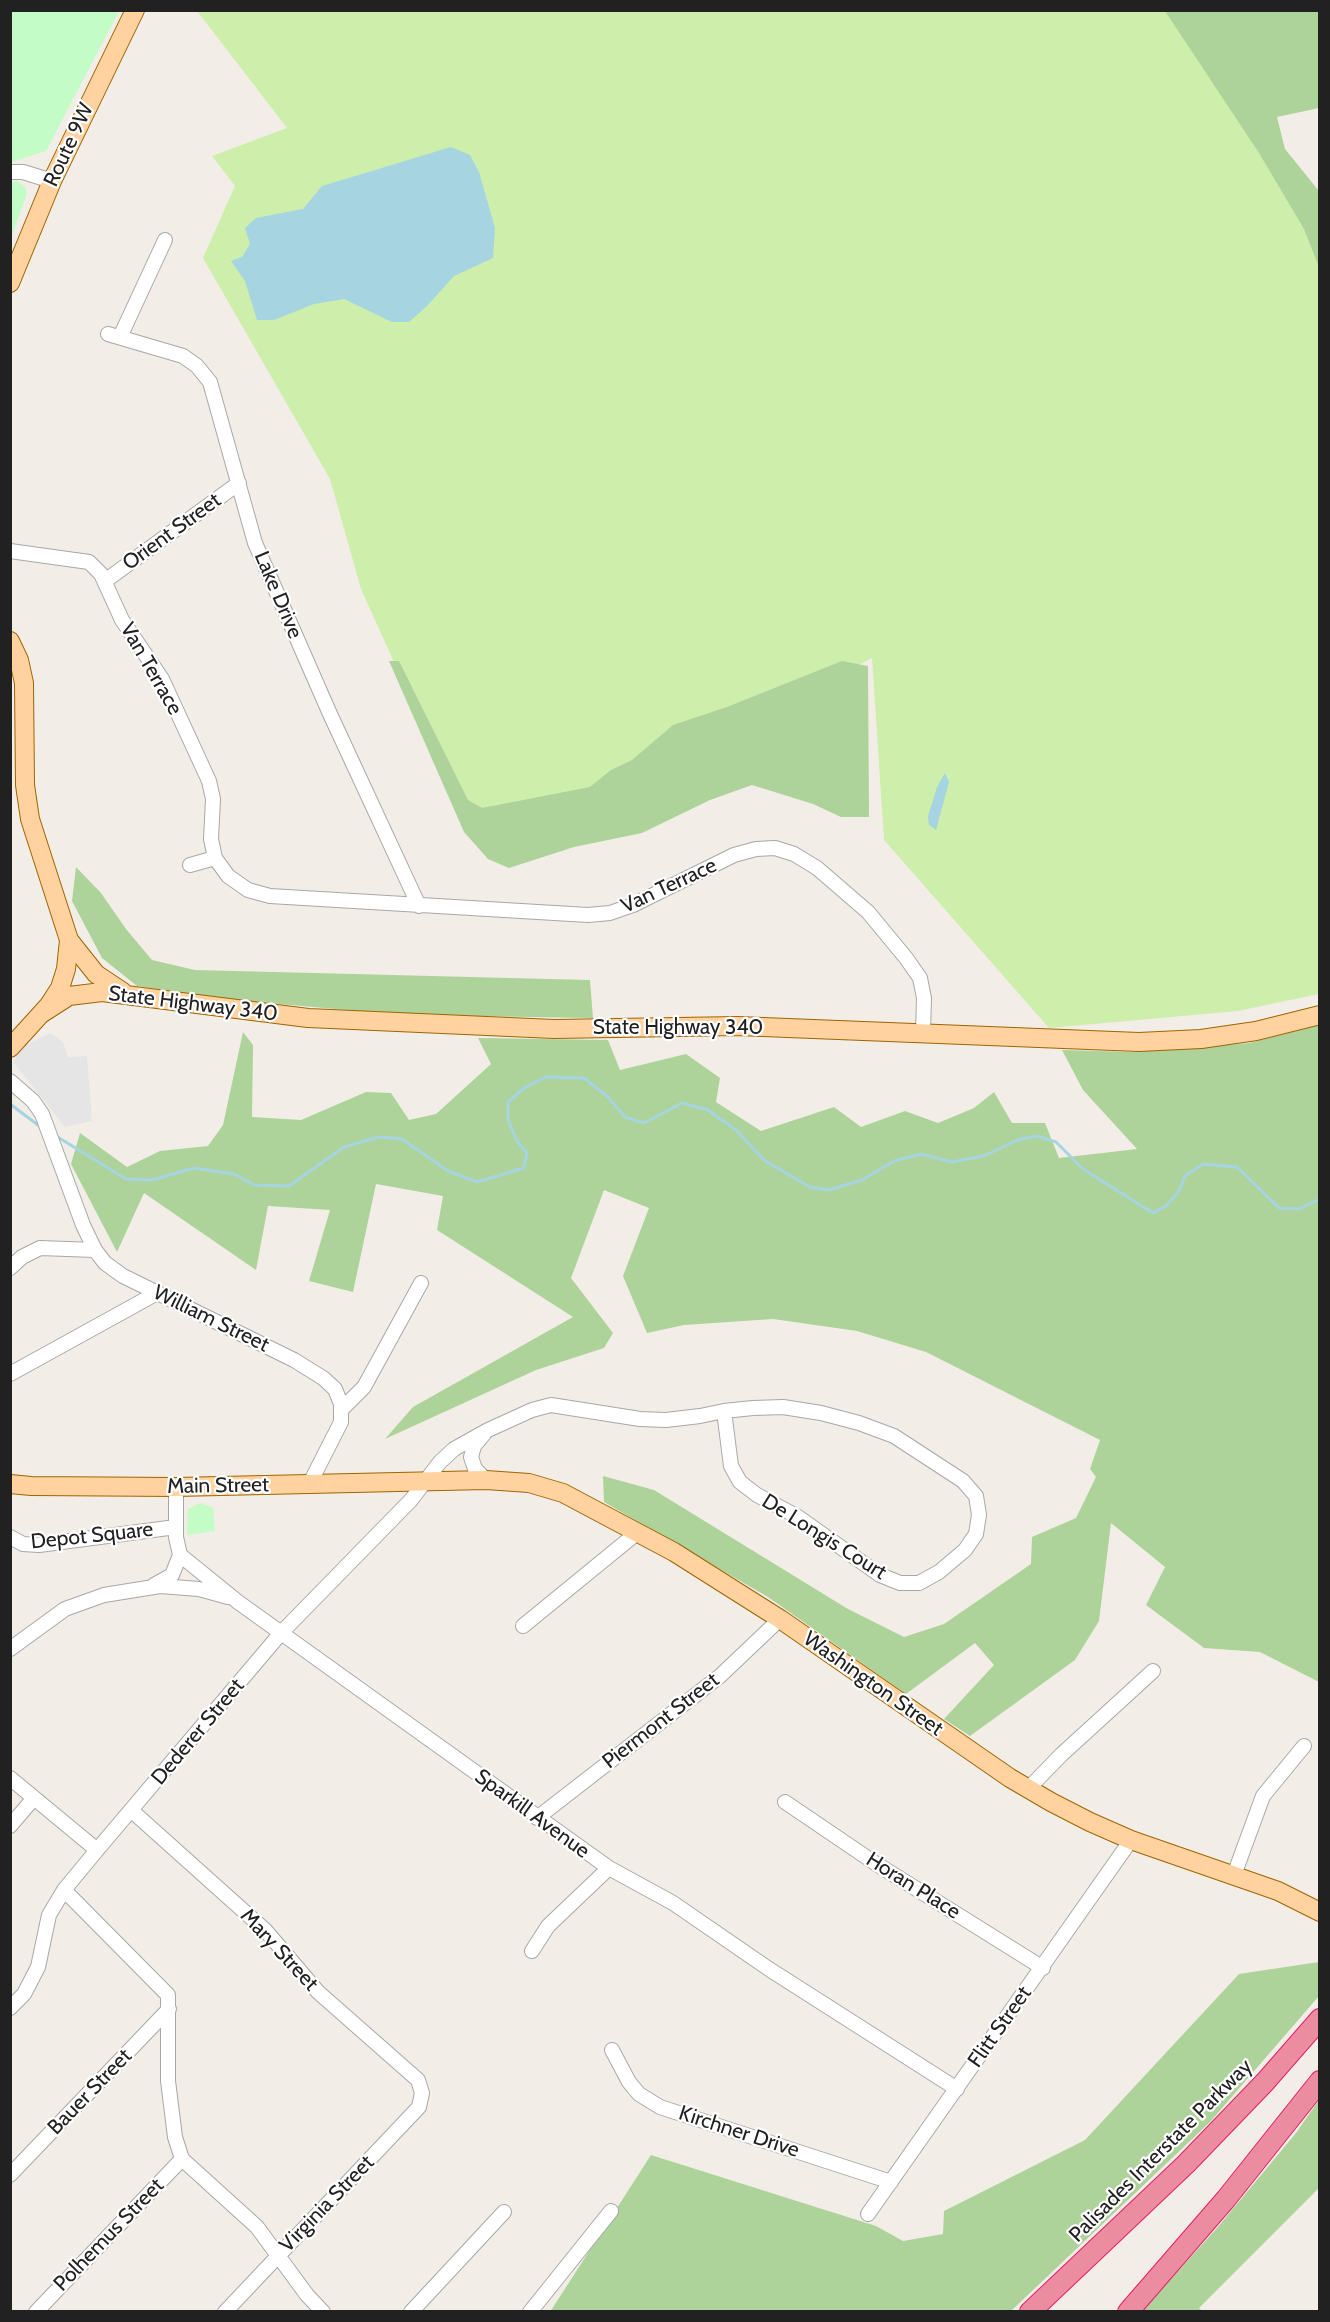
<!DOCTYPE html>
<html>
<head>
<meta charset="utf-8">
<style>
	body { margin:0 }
	#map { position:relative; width:1330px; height:2322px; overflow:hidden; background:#f2eee7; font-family:Cabin,sans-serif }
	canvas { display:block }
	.frame { position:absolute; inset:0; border:12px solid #212121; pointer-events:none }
</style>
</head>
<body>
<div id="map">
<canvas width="1330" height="2322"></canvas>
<div class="frame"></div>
</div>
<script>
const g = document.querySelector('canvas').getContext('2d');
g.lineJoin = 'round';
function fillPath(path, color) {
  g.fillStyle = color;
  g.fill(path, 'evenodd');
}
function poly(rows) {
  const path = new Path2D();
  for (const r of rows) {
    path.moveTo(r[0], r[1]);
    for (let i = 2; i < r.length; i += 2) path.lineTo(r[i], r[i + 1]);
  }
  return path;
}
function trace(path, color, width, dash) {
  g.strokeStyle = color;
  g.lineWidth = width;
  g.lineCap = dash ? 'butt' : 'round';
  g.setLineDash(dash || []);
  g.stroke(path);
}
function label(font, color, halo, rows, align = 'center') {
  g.font = font + ' Cabin,sans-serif';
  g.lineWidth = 4.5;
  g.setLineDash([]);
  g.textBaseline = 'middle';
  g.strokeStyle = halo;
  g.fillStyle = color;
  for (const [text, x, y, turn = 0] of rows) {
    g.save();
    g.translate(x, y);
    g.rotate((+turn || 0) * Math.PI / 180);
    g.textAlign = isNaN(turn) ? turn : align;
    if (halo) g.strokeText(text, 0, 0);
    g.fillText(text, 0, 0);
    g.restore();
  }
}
const grass = poly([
	[197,11,1178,11,1319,220,1319,994,1238,1011,1049,1028,884,840,872,658,602,797,468,826,361,589,330,479,203,258,235,186,212,156,287,128]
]);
const forest = poly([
	[1165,11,1319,11,1319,108,1277,117,1285,149,1319,191,1319,267,1304,229,1259,153],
	[389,661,399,661,468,800,482,808,590,787,611,770,632,760,673,725,727,707,842,661,868,666,869,817,841,817,813,804,752,785,710,800,642,833,574,847,509,868,488,859,464,832],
	[76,867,101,893,126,929,152,960,195,970,590,980,593,1018,402,1015,235,1000,137,986,102,958,72,901],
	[1319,1025,1319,1682,1260,1652,1204,1648,1146,1605,1165,1567,1111,1523,1099,1621,1075,1660,970,1736,944,1719,994,1665,975,1643,906,1694,768,1597,604,1502,603,1476,654,1490,848,1609,904,1637,944,1624,1031,1564,1032,1537,1076,1518,1096,1477,1090,1469,1100,1440,926,1352,857,1331,773,1319,684,1325,647,1333,623,1276,649,1208,604,1190,571,1278,613,1333,604,1348,536,1370,385,1439,413,1407,573,1317,437,1230,443,1196,376,1184,353,1292,309,1281,330,1210,268,1206,256,1270,144,1193,117,1252,71,1164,80,1133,127,1167,160,1151,208,1146,223,1125,243,1032,253,1045,252,1117,301,1120,366,1092,391,1093,409,1120,436,1114,491,1064,478,1038,608,1040,620,1070,686,1054,720,1078,716,1102,761,1131,834,1107,861,1127,905,1111,938,1123,974,1108,994,1092,1012,1123,1045,1123,1059,1158,1137,1149,1083,1090,1062,1050,1136,1052,1249,1043],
	[1319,1962,1319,1996,1210,2122,1011,2311,550,2312,651,2155,876,2226,903,2241,943,2234,944,2211,1085,2140,1239,1974],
	[1319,2100,1319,2188,1199,2308,1202,2311,1142,2311,1217,2228,1296,2133]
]);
const park = poly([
	[11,10,119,11,46,151,11,162],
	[17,181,25,187,27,194,11,238,11,182],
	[201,1503,213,1508,215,1531,187,1535,188,1509]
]);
const parking = poly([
	[51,1033,63,1042,68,1057,87,1056,92,1121,65,1127,13,1062,23,1046]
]);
const water = poly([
	[451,147,470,155,479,172,495,228,493,258,454,276,427,306,409,322,392,322,344,299,314,304,274,320,257,320,245,281,231,261,242,257,250,244,245,228,256,218,303,209,322,186],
	[945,773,949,782,936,830,929,825,928,816,937,787]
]);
const stream = poly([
	[10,1104,42,1128],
	[56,1136,126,1179,152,1180,194,1168,234,1174,254,1185,289,1186,344,1147,379,1137,402,1139,448,1171,477,1182,524,1168,527,1153,517,1141,508,1120,508,1102,524,1088,546,1077,584,1078,608,1097,625,1117,644,1123,682,1103,708,1110,736,1130,765,1161,810,1187,829,1190,862,1180,894,1161,921,1154,952,1162,984,1156,1017,1140,1037,1136,1056,1142,1083,1169,1153,1213,1166,1206,1179,1191,1185,1176,1203,1164,1237,1167,1279,1208,1299,1209,1320,1199]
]);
const minor = poly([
	[10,172,23,172,52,181],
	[108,334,183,356,197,366,210,382,255,543,330,714,419,906],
	[120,337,165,240],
	[10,551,89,562,101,574,122,620,162,679,209,781,213,799,211,839,215,858,228,876,248,890,270,896,588,915,610,913,633,905,734,855,756,849,775,848,794,854,817,868,868,912,906,958,920,978,924,998,923,1033],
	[105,581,239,483],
	[190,865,215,858],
	[10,1081,33,1101,42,1114,83,1225,95,1250,105,1263,123,1276,294,1360,323,1378,335,1389,341,1404,341,1422,310,1483],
	[10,1268,22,1257,40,1248,95,1250],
	[10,1374,157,1293],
	[342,1409,364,1387,421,1283],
	[484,1434,474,1446,471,1457,475,1469,486,1480],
	[176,1487,176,1537,180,1555,238,1602,609,1868,673,1903,769,1969,957,2089],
	[10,1537,23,1544,39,1545,176,1527],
	[154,1585,172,1575,180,1555],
	[523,1626,638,1532],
	[10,1649,65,1609,104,1595,160,1586,199,1589,228,1597],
	[10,1778,97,1850],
	[1028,1789,1061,1755,1153,1671],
	[785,1802,875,1863,1043,1968],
	[132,1811,266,1931,318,1992,418,2080,422,2093,419,2107,225,2312],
	[537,1818,720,1676,780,1619],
	[10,1826,34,1798],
	[1234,1875,1263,1796,1304,1746],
	[64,1890,168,1995,168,2081,175,2137,182,2159,257,2227,307,2295,323,2312],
	[532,1951,548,1926,609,1868],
	[10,2008,24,1994,38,1967,49,1915,64,1890,97,1850,281,1633,411,1500,440,1462,454,1449,488,1430,532,1410,551,1405,640,1419,666,1420,700,1416,724,1411,753,1408,783,1407,821,1413,859,1423,894,1436,963,1481,976,1496,979,1515,976,1534,965,1550,939,1572,919,1583,900,1583,880,1575,798,1517,757,1495,740,1482,731,1466,724,1411],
	[612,2050,629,2082,639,2094,660,2107,891,2182],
	[10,2175,169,2009],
	[868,2214,1131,1840],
	[36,2312,182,2159],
	[411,2312,504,2212],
	[530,2312,611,2211]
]);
const major = poly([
	[10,283,52,181,135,10],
	[10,641,19,660,24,683,25,785,30,819,69,940,66,969,60,988,49,1005,10,1048],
	[69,940,96,974,123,992],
	[41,1014,69,996,102,992,308,1018,554,1029,738,1026,1139,1042,1201,1039,1256,1031,1320,1015],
	[10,1484,31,1486,176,1487,486,1480,529,1483,563,1493,674,1552,780,1619,1010,1778,1051,1802,1090,1822,1131,1840,1278,1891,1320,1912]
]);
const highway = poly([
	[1030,2312,1186,2164,1265,2082,1320,2019],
	[1128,2312,1226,2199,1320,2081]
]);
const streetNames = [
	["Route 9W",69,145,-65],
	["Orient Street",172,532,-36],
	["Lake Drive",278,595,67],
	["Van Terrace",151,669,60],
	["Van Terrace",669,886,-25],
	["State Highway 340",193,1004,7],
	["State Highway 340",678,1028],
	["William Street",211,1319,26],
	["Main Street",218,1486,-1],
	["Depot Square",92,1536,-6],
	["De Longis Court",824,1537,32],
	["Washington Street",873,1684,35],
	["Piermont Street",661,1721,-38],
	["Dederer Street",198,1732,-50],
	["Sparkill Avenue",532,1814,36],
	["Horan Place",913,1886,32],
	["Mary Street",279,1950,47],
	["Flitt Street",1000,2027,-55],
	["Bauer Street",90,2092,-46],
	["Kirchner Drive",739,2132,18],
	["Palisades Interstate Parkway",1161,2151,-45],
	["Virginia Street",327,2204,-46],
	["Polhemus Street",109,2235,-46]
];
fillPath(grass, '#ceeeab');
fillPath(forest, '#add39a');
fillPath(park, '#c3fcc6');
fillPath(parking, '#e5e5e5');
fillPath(water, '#a6d5e1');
trace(stream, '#a6d5e1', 3);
trace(minor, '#a8a8a8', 16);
trace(major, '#9e6500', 20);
trace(highway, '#e41f69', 22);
trace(minor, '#fff', 14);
trace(major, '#ffd29f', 18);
trace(highway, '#ec8ca1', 20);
label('21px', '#212121', '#fff', streetNames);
</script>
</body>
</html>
